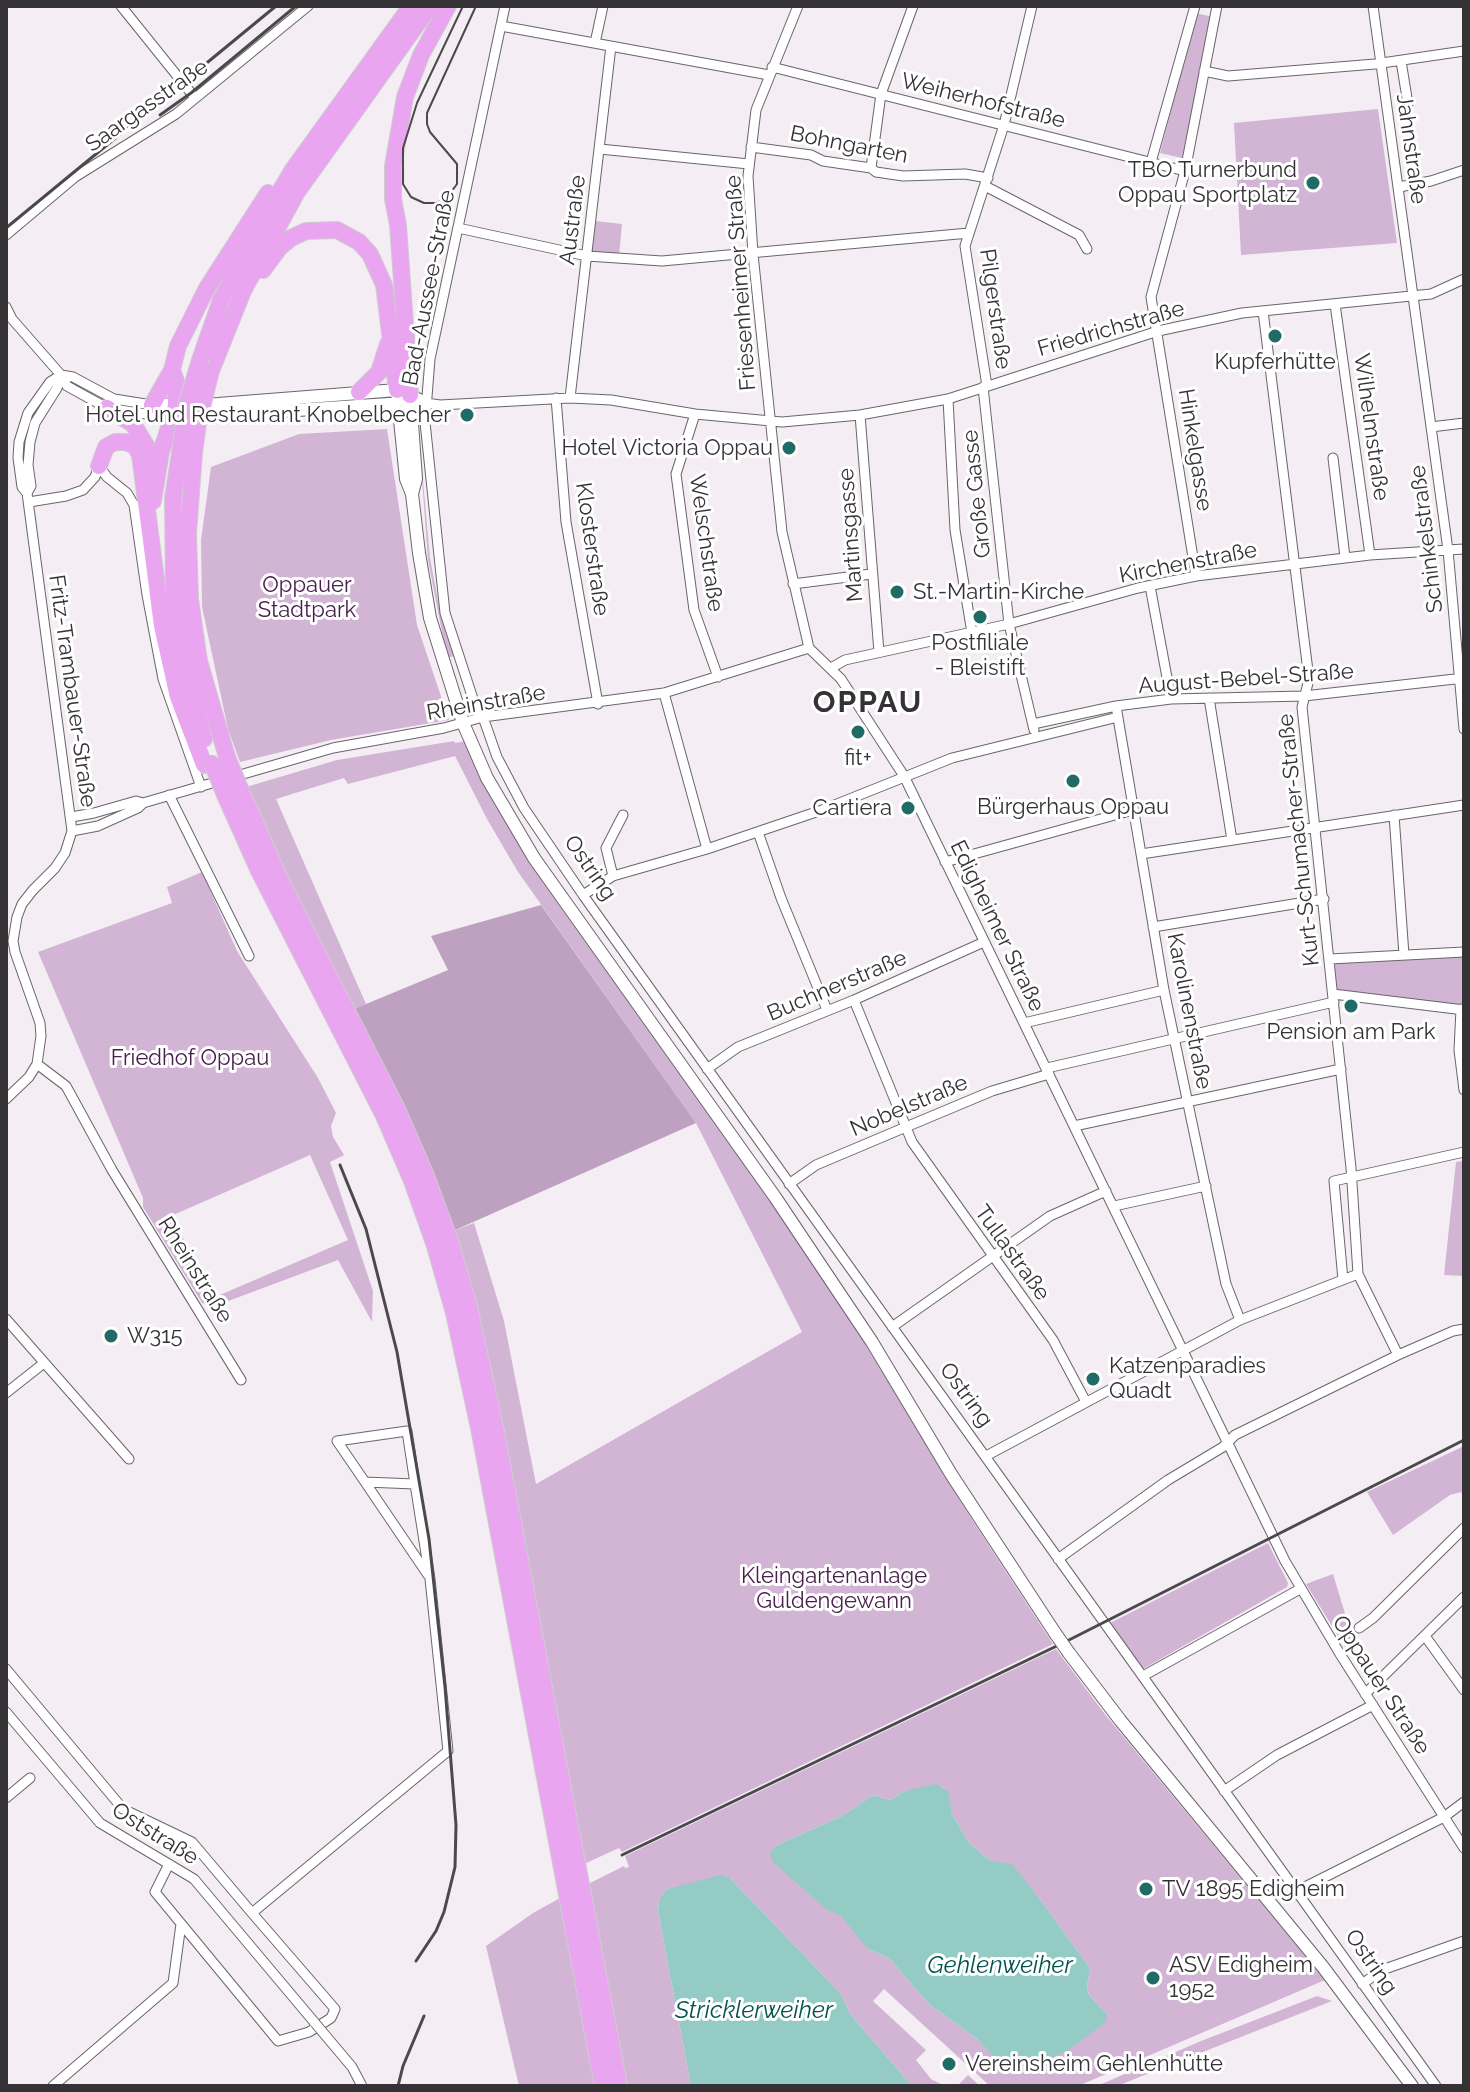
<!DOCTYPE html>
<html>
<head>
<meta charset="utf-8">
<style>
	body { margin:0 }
	#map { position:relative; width:1470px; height:2092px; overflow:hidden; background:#f4eef4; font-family:Raleway,sans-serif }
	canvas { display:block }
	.frame { position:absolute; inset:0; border:8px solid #343234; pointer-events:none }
</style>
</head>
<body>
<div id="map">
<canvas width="1470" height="2092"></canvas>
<div class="frame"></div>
</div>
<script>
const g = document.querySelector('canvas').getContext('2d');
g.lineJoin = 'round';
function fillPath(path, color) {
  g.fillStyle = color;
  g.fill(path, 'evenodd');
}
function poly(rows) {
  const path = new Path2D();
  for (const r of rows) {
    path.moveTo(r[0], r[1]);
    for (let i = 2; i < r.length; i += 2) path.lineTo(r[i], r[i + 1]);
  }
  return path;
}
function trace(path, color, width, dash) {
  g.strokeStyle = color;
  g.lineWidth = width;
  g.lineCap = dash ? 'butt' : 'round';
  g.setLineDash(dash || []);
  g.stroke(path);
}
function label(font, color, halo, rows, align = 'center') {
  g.font = font + ' Raleway,sans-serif';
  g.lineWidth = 6;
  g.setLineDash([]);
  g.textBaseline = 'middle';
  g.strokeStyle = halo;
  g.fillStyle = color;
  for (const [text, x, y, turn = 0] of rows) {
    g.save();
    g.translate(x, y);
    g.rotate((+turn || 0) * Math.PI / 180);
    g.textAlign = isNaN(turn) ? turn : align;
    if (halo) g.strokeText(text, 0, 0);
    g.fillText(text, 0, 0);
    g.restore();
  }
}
const green = poly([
	[1196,13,1213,17,1182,158,1160,153],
	[1378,109,1397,243,1241,255,1234,123],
	[595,221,622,224,619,256,591,254],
	[418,425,430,558,441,617,454,656,447,658,428,560],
	[387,429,417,625,449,720,331,740,240,762,228,729,202,607,201,540,211,467,299,434],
	[454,741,455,743,465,741,487,789,554,898,785,1221,854,1326,971,1518,1053,1644,622,1852,619,1848,584,1864,453,1231,474,1223,504,1321,536,1484,802,1332,696,1123,518,872,487,819,455,756,348,784,344,778,276,799,366,1004,354,1009,295,895,246,787,337,760],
	[202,872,237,951,318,1078,336,1113,331,1126,333,1137,344,1155,330,1162,373,1291,372,1322,338,1260,215,1306,202,1303,143,1207,143,1198,38,952,172,903,167,887],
	[310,1155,348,1240,215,1297,171,1216],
	[1464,955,1464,1007,1337,992,1333,962],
	[1464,1161,1464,1276,1444,1275,1456,1162],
	[1464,1446,1464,1498,1461,1492,1450,1495,1393,1535,1367,1492],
	[1268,1543,1288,1583,1287,1587,1143,1669,1110,1623],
	[1333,1574,1353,1640,1345,1647,1306,1584],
	[1056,1649,1104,1713,1325,1980,1078,2086,990,2086,884,1989,873,2001,926,2050,916,2060,931,2079,943,2085,958,2085,968,2075,980,2086,912,2086,850,2014,841,1994,730,1878,667,1889,659,1899,658,1911,691,2086,626,2086,586,1885,624,1866,625,1868,629,1867,625,1856],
	[942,1787,947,1791,952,1814,969,1843,989,1860,1013,1866,1042,1902,1090,1968,1087,1987,1089,1995,1107,2014,1007,2069,977,2039,929,2004,889,1958,868,1949,862,1938,775,1846,842,1816,873,1795,890,1800,905,1791],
	[560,1898,597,2086,519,2086,486,1946,533,1913],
	[1317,1996,1332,2001,1117,2086,1097,2086,1201,2041]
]);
const forest = poly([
	[541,905,696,1123,453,1231,354,1009,448,970,431,936]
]);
const water = poly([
	[936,1784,948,1791,952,1814,969,1843,989,1860,1013,1865,1042,1902,1090,1968,1087,1987,1089,1995,1107,2014,1105,2023,1067,2051,1016,2072,1006,2069,977,2039,929,2004,889,1958,868,1949,840,1915,827,1910,773,1862,770,1853,775,1846,842,1816,873,1795,890,1800,905,1791],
	[721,1875,730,1878,841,1994,850,2014,912,2086,691,2086,658,1911,659,1899,667,1889]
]);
const street = poly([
	[121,6,195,98],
	[505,6,430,359,425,422,445,613,474,702,483,717,497,757,524,808,583,895,1436,2086],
	[798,6,756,110,748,176,753,254,782,532,809,648,841,679,904,776,1285,1561,1340,1654,1464,1848],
	[1373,6,1448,550,1464,729],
	[501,26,769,75],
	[595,43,603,6],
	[1401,61,1408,104],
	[772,67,1185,171],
	[1204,71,1228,76,1375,64,1464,51],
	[751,147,811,155,823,161,871,168,876,172,903,176,965,174,988,178],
	[600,149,749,164],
	[1151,162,1195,6],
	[871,168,881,94,913,6],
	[985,186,1079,235,1087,249],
	[1399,187,1431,181,1464,170],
	[458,228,587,256,662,261,969,233],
	[6,235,75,177,176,114,308,6],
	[1335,304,1370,555],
	[6,307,12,319,61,375,67,386,107,408,172,418],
	[1263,311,1309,679,1302,707,1351,1168,1358,1274,1398,1355],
	[61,375,73,377,114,399,152,405],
	[987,386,965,246,1004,125,1032,6],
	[983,387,1009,624,1034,730],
	[556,398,566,522,598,704],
	[570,398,611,46],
	[948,399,955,530,972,633],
	[426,403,440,405,570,398,611,400,695,414,782,422,860,415,948,399,1158,331,1242,313,1431,294,1464,279],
	[695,414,676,474,694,610,718,677],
	[860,415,879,652],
	[1431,427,1464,423],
	[1333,458,1345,557],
	[99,466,107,477,127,493,134,505,147,595,163,679,201,787],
	[27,493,31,486,28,465,30,442,35,423,57,388,61,375],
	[29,502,66,496,83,490,95,477,99,466],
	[1196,576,1151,297,1185,171,1217,6],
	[793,584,871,574],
	[1150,586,1171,699],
	[831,668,845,660,1009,624,1138,588,1196,576,1370,555,1464,549],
	[664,693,707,849],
	[1209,698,1232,840],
	[1116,706,1164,990,1226,1284,1240,1320],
	[1033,724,1116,706,1171,699,1304,696,1464,678],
	[169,795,249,956],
	[1394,815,1404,955],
	[71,817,94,813,136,801,143,803,333,748,444,728,483,717,664,693,809,648],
	[72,831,98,826,138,808,143,803],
	[758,832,781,898,827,1010],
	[1141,854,1464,805],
	[945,862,1133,810],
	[613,876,606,848,623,815],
	[583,895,613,876,707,849,822,810,952,758,1118,717],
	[1153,927,1324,899],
	[1330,959,1464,952],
	[1333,994,1464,1010],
	[854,1000,912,1142,1053,1340,1086,1402],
	[1461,1009,1459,1050,1464,1090],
	[1024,1023,1164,990],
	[37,1064,66,1086,112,1170,241,1380],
	[1047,1068,1334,1002],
	[707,1069,738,1047,854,1000,984,942],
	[6,1099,29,1077,37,1064,41,1036,40,1023,15,952,13,941,17,917,22,904,33,890,55,868,65,853,72,831,27,493,22,487,18,458,19,442,28,413,50,382,61,375],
	[1074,1126,1341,1069],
	[789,1184,816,1165,906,1127,992,1091,1049,1074],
	[1114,1206,1206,1186],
	[1343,1280,1334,1181,1464,1152],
	[6,1319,129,1459],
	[892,1327,1050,1216,1106,1191],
	[6,1393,44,1363],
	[986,1456,1240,1320,1358,1274],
	[365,1482,428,1575],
	[1058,1559,1168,1480,1223,1447,1235,1435,1398,1355,1453,1331,1464,1329],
	[1359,1628,1373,1618,1464,1528],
	[1425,1636,1464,1690],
	[6,1669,123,1809,192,1842,252,1913],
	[1143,1676,1300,1589],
	[1365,1694,1464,1597],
	[6,1712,100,1823,194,1879,315,2023],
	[1224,1791,1277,1755,1373,1705],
	[6,1798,30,1778],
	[169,1864,155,1892,278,2041,309,2032,331,2018,335,2009,252,1913,448,1751,430,1579,415,1484,407,1431,337,1441,365,1482,415,1484],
	[1297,1891,1444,1817,1464,1802],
	[1362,1984,1382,1970,1464,1941],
	[53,2086,173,1983,181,1924]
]);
const secondary = poly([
	[397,390,406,479,412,494,419,553,430,618,463,723,487,778,534,858,775,1197,872,1342,951,1474,1055,1633],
	[410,395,416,479,412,494],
	[152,405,218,404,397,390,426,403],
	[191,417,404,403],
	[1069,1653,1120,1720,1323,1967,1412,2086]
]);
const highway = poly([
	[263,270,280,247,291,238,306,231,337,230,359,242,370,254,384,285,397,390],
	[201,357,221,300,262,222,292,171,411,6],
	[211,371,243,291,297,192,430,6],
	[359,392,379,372,388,344],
	[410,395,398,225,393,199,393,166,405,97,421,55,448,6],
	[152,405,172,370,178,346,207,288,268,193],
	[107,408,133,424,147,447,150,462],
	[180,453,173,498,174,598,183,659,204,739],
	[194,453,188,533,190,599,199,661,227,757],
	[99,466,106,447,115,442,126,442,135,446,140,455,162,626,178,697,204,765],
	[153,501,161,452,176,406,176,381,172,370],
	[241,791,283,886,397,1109,426,1176,450,1241,469,1307,495,1427,619,2086],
	[225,795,259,871,384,1116,412,1181,435,1246,454,1313,479,1428,603,2086]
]);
const tram = poly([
	[463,6,417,103,403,148,403,184,411,197,424,203,436,203,446,199,457,184,457,164,430,132,427,124,427,113,476,6]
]);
const rail = poly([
	[160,115,191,93,296,6],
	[6,228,276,6],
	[340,1165,366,1229,397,1352,429,1539,445,1687,456,1825,455,1867,444,1912,436,1931,416,1961],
	[622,1855,1065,1642,1464,1440],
	[398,2086,403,2066,424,2016]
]);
const streetBridge = poly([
	[315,2023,352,2067,362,2086]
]);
const secondaryBridge = poly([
	[1055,1633,1069,1653]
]);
const highwayBridge = poly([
	[180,453,186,406,201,357],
	[194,453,198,423,211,371],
	[227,757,241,791],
	[212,763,225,795]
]);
const markers = [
	[1313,183,8,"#206b65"],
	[1275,336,8,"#206b65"],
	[467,415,8,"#206b65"],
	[789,448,8,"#206b65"],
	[897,592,8,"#206b65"],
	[980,617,8,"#206b65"],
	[858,732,8,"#206b65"],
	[1073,781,8,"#206b65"],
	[908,808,8,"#206b65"],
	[1351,1006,8,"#206b65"],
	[111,1336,8,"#206b65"],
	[1093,1379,8,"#206b65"],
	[1146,1889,8,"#206b65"],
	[1153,1978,8,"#206b65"],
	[949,2064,8,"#206b65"]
];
const streetNames = [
	["Weiherhofstraße",983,101,14],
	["Saargasstraße",147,106,-35],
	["Bohngarten",849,145,11],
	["Jahnstraße",1411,149,82],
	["Austraße",573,220,-83],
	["Friesenheimer Straße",741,283,-94],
	["Bad-Aussee-Straße",429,288,-79],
	["Pilgerstraße",995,309,82],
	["Friedrichstraße",1111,329,-16],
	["Wilhelmstraße",1371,427,82],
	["Hinkelgasse",1195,450,81],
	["Große Gasse",977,494,-96],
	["Martinsgasse",851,535,-94],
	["Schinkelstraße",1427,539,-97],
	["Welschstraße",706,543,82],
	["Klosterstraße",592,549,82],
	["Kirchenstraße",1188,563,-11],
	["August-Bebel-Straße",1246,679,-4],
	["Fritz-Trambauer-Straße",72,691,82],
	["Rheinstraße",486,703,-10],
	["Kurt-Schumacher-Straße",1299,840,-96],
	["Ostring",590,868,55],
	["Edigheimer Straße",997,926,64],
	["Buchnerstraße",837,986,-23],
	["Karolinenstraße",1189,1011,79],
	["Nobelstraße",909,1106,-23],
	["Tullastraße",1012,1253,54],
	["Rheinstraße",195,1270,58],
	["Ostring",966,1395,54],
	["Oppauer Straße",1381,1685,57],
	["Oststraße",155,1834,32],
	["Ostring",1371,1962,55]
];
const poiNames = [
	["TBO Turnerbund",1297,170,"right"],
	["Oppau Sportplatz",1297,195,"right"],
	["Kupferhütte",1275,362,"center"],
	["Hotel und Restaurant Knobelbecher",451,415,"right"],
	["Hotel Victoria Oppau",773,448,"right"],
	["St.-Martin-Kirche",913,592],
	["Postfiliale",980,643,"center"],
	["- Bleistift",980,668,"center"],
	["fit+",858,758,"center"],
	["Bürgerhaus Oppau",1073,807,"center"],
	["Cartiera",892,808,"right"],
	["Pension am Park",1351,1032,"center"],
	["W315",127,1336],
	["Katzenparadies",1109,1366],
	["Quadt",1109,1391],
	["TV 1895 Edigheim",1162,1889],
	["ASV Edigheim",1169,1965],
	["1952",1169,1990],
	["Vereinsheim Gehlenhütte",965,2064]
];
const parkNames = [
	["Oppauer",307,585],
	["Stadtpark",307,610],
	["Friedhof Oppau",190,1058],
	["Kleingartenanlage",834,1576],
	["Guldengewann",834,1601]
];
const waterNames = [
	["Gehlenweiher",1000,1966],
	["Stricklerweiher",754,2011]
];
const districtNames = [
	["OPPAU",868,703]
];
fillPath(green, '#d2b5d5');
fillPath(forest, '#bea0c1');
fillPath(water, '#95cbc5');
trace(street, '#6a656a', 11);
trace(secondary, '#6a656a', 14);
trace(highway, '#cecece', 18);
trace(street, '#fff', 9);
trace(secondary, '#fff', 12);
trace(highway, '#e9a5f0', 16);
trace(tram, '#4c494c', 2);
trace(rail, '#4c494c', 3);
trace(streetBridge, '#6a656a', 11, []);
trace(secondaryBridge, '#6a656a', 14, []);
trace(highwayBridge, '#cecece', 18, []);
trace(streetBridge, '#fff', 9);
trace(secondaryBridge, '#fff', 12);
trace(highwayBridge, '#e9a5f0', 16);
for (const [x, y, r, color] of markers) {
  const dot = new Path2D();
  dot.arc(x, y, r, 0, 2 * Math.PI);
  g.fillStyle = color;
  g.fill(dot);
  trace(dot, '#fff', 3);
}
label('22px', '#343234', '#fff', streetNames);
label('22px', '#343234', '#fff', poiNames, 'left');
label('22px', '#47204b', '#fff', parkNames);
label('italic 24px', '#02544f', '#fff', waterNames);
g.letterSpacing = '2px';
label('bold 30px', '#343234', '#fff', districtNames);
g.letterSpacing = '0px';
</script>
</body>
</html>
